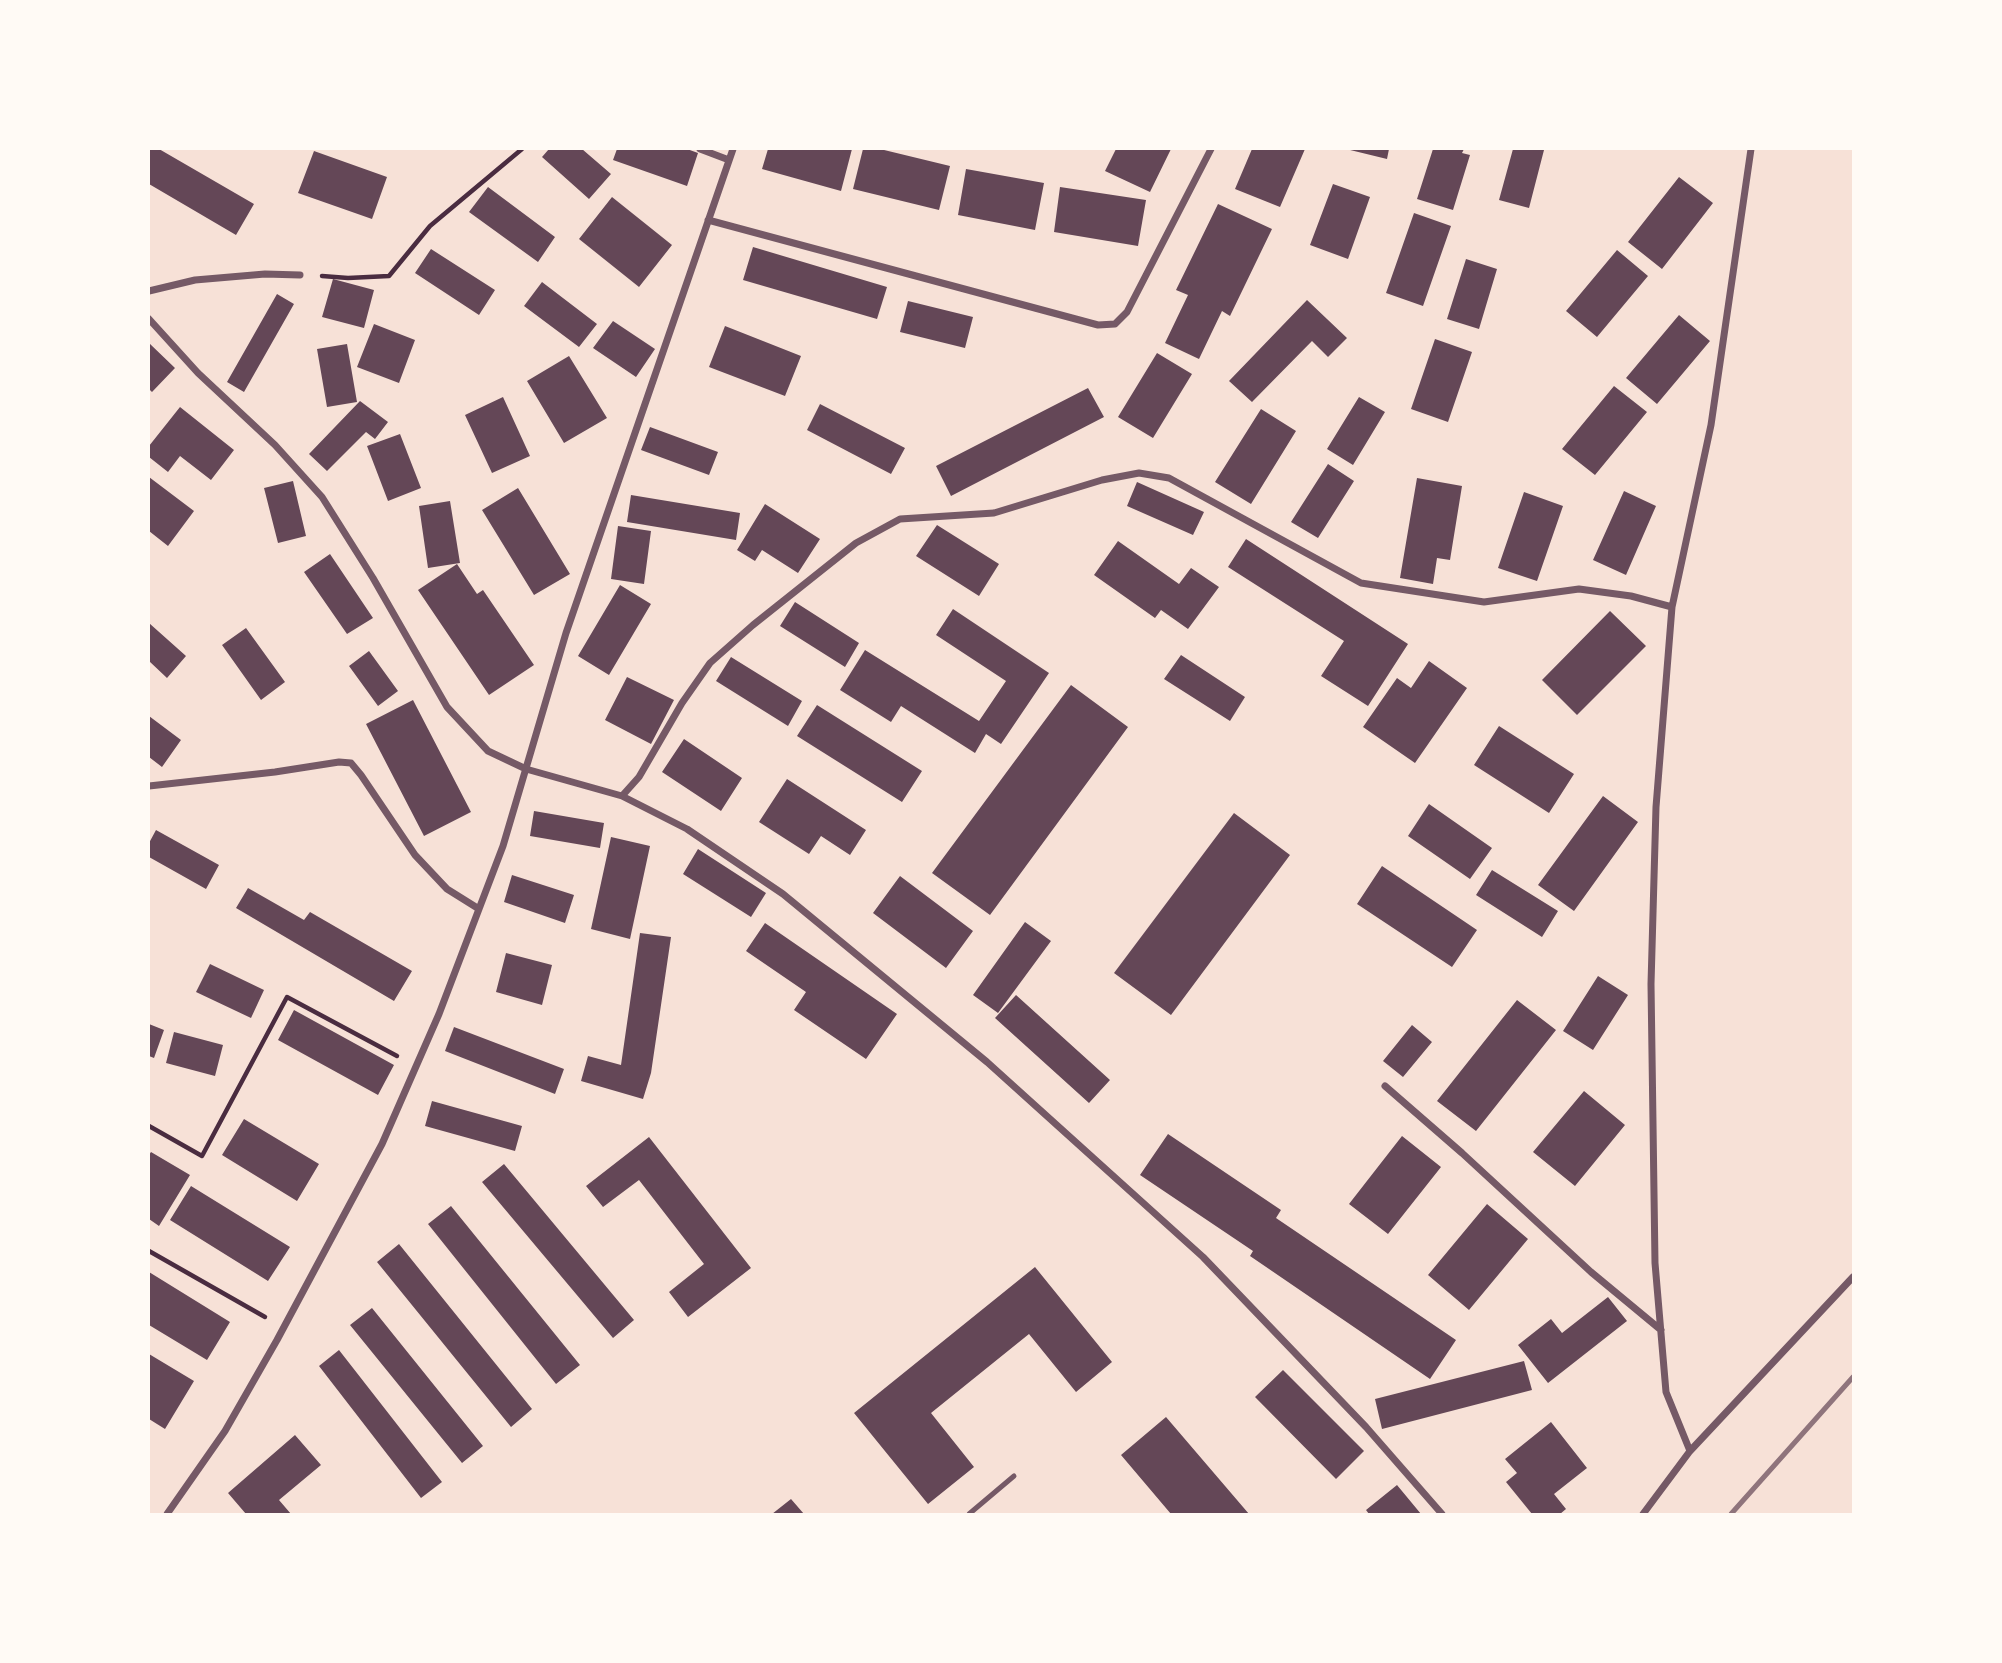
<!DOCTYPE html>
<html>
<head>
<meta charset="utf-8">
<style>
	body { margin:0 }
	#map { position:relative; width:2002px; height:1663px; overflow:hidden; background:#f7e1d7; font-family:Figtree,sans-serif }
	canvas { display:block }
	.frame { position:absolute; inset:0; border:150px solid #fffaf5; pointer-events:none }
</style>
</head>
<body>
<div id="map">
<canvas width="2002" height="1663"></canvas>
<div class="frame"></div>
</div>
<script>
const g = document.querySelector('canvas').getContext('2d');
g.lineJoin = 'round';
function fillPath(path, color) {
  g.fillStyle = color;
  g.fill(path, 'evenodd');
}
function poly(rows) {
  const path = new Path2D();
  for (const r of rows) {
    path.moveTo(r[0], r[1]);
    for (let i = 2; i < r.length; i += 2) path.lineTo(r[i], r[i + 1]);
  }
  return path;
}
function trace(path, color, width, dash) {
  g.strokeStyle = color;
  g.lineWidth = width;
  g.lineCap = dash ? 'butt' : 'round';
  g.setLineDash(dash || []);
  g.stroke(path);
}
const building = poly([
	[149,149,159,149,254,204,236,235,149,184],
	[549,149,582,149,611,174,589,199,542,157],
	[617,149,687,149,698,153,687,186,613,160],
	[768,149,852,149,841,191,762,169],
	[863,149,880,149,950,166,939,210,853,189],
	[1116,149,1171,149,1150,192,1105,171],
	[1252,149,1305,149,1280,207,1235,189],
	[1346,149,1389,149,1387,159],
	[1433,149,1464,149,1462,153,1470,155,1453,210,1417,199],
	[1513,149,1544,150,1529,208,1499,200],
	[314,151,387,177,372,219,298,193],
	[966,169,1044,183,1035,230,958,215],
	[1679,177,1713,203,1662,269,1628,242],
	[1333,184,1370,197,1348,259,1310,245],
	[488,187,555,237,538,262,469,212],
	[1060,187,1146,200,1138,246,1054,232],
	[612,197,672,245,639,287,579,239],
	[1218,204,1272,229,1230,316,1222,311,1199,359,1165,343,1188,295,1176,290],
	[1414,213,1451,226,1423,306,1386,293],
	[753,247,887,287,877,319,743,280],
	[431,249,495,290,479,315,415,273],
	[1617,250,1648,276,1597,337,1566,311],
	[1466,259,1497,269,1479,329,1447,319],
	[333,279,374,290,364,328,322,317],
	[542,282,597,324,579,347,524,306],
	[277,294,294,304,244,392,227,382],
	[1307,300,1347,338,1328,357,1312,341,1252,402,1229,381],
	[908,301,973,317,965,348,900,332],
	[1679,315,1710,341,1657,404,1626,378],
	[613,321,655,349,636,377,593,348],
	[374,324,415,340,399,383,357,367],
	[725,326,801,356,785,396,709,367],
	[1435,339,1472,352,1448,422,1411,409],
	[149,343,175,368,152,392,149,389],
	[347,344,357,402,327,407,317,349],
	[1157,353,1192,374,1153,438,1118,417],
	[569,356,607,418,564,443,527,381],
	[1614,386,1647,412,1595,475,1562,449],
	[1088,388,1104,417,951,496,936,466],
	[503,397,530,456,492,473,465,415],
	[1359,397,1385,412,1353,465,1327,449],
	[360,401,388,422,375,439,366,432,327,471,309,454],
	[820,404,905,448,891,474,807,430],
	[180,407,234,450,211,480,180,456,168,472,149,457,149,446],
	[1261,409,1296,431,1251,504,1215,482],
	[650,427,718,452,709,475,641,450],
	[400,434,421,488,388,501,367,446],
	[1328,464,1354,481,1318,538,1291,522],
	[149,477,194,511,168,546,149,531],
	[1417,478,1462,486,1450,560,1437,558,1433,584,1400,578],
	[293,481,306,536,278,543,264,488],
	[1137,482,1204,512,1193,535,1127,506],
	[518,488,570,574,534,595,482,510],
	[1624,491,1656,506,1626,575,1593,560],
	[1524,492,1563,506,1537,581,1498,568],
	[631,495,740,513,736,540,627,522],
	[450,501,460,563,428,568,419,506],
	[765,504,820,539,798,573,762,550,755,561,737,550],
	[937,525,999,564,979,596,916,556],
	[618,526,651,531,644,584,611,579],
	[1246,539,1408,644,1368,706,1321,676,1344,641,1228,567],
	[1118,541,1179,584,1191,568,1219,587,1188,629,1161,610,1155,618,1094,575],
	[330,554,373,618,347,634,304,572],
	[457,564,477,594,483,590,534,665,489,695,418,590],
	[620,585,651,604,609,675,578,656],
	[795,602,859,643,845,667,780,626],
	[953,609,1049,673,1001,744,986,734,975,753,901,706,891,722,840,690,865,650,979,721,1006,681,936,635],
	[1610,611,1646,646,1577,715,1542,680],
	[149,623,186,656,167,678,149,661],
	[246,628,285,682,261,700,222,645],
	[369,651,398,691,378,706,349,666],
	[1181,655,1245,697,1230,721,1164,679],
	[731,657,802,701,788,726,716,681],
	[1429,661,1467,688,1415,763,1363,727,1397,678,1411,688],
	[627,677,674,700,651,744,605,720],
	[1071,685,1128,727,990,915,932,873],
	[413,700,471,812,424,836,366,724],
	[817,705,922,771,902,802,797,736],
	[149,716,181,740,162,767,149,757],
	[1499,726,1574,774,1549,813,1474,765],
	[684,739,742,778,721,811,662,772],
	[787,779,866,830,850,855,821,836,809,854,759,822],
	[1603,796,1638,822,1574,911,1538,885],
	[1429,804,1492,848,1470,879,1408,836],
	[534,811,604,823,600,848,530,836],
	[1234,813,1290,855,1171,1015,1114,973],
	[156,830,219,865,206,889,149,857,149,843],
	[611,837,650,846,630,939,591,929],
	[698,849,766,893,751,917,683,874],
	[1382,866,1477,930,1452,967,1357,904],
	[1492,870,1558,911,1542,937,1476,895],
	[512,875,574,895,565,923,504,902],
	[900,876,973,931,946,968,873,913],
	[248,888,304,920,310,912,412,971,394,1001,236,908],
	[1025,922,1051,941,998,1013,973,995],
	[765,923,897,1014,866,1059,794,1010,806,992,746,951],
	[640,933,671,937,651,1073,643,1099,581,1081,588,1056,621,1065],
	[506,953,552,965,542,1005,496,992],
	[210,964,264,990,251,1018,196,992],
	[1598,976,1628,995,1593,1050,1563,1031],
	[1016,995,1110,1080,1089,1103,995,1018],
	[1517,1000,1556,1030,1476,1131,1437,1101],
	[294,1010,394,1065,378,1095,278,1040],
	[149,1024,164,1030,154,1058,149,1056],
	[1412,1025,1432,1042,1403,1077,1383,1061],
	[454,1027,564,1069,555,1094,445,1051],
	[174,1032,223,1045,215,1076,166,1063],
	[1584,1091,1625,1125,1575,1186,1533,1152],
	[432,1101,522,1126,515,1151,425,1126],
	[244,1119,319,1164,297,1201,222,1155],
	[1168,1134,1281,1210,1276,1218,1456,1340,1430,1379,1250,1256,1253,1251,1140,1175],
	[1402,1136,1441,1167,1388,1234,1349,1204],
	[649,1137,751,1268,688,1317,669,1292,704,1264,639,1180,603,1207,586,1186],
	[151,1152,190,1175,159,1226,149,1219,149,1155],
	[504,1164,634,1320,613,1338,482,1182],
	[191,1186,290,1247,268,1281,170,1220],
	[1487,1204,1528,1239,1469,1310,1428,1275],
	[451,1206,580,1365,556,1384,428,1224],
	[399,1244,532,1409,511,1427,377,1262],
	[1035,1267,1112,1362,1076,1392,1029,1334,931,1413,974,1467,928,1504,854,1413],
	[149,1272,230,1322,207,1360,149,1325],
	[1608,1297,1627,1321,1548,1383,1518,1345,1551,1319,1562,1333],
	[372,1308,483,1446,462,1463,350,1325],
	[339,1350,442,1482,421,1498,319,1366],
	[149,1354,194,1381,165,1429,149,1419],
	[1524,1361,1532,1390,1382,1429,1375,1399],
	[1283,1370,1364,1451,1336,1479,1255,1397],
	[1166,1417,1249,1514,1171,1514,1121,1455],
	[1551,1422,1587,1468,1554,1494,1566,1509,1560,1514,1532,1514,1506,1482,1517,1473,1505,1459],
	[295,1435,321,1465,279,1500,291,1514,246,1514,228,1493],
	[1397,1485,1421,1514,1369,1514,1366,1510],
	[791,1499,804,1514,772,1514]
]);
const path = poly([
	[322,276,348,278,389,276,430,226,522,149],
	[149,1126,202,1156,287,997,397,1056],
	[149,1251,265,1317]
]);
const service = poly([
	[969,1514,1014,1476]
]);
const minor = poly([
	[700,149,729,160],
	[708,220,1098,325,1115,324,1127,312,1211,149],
	[149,291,195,280,265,274,300,275],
	[149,319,198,373,275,445,322,497,373,578,447,707,488,751,526,769,622,796,687,829,783,894,987,1062,1203,1257,1366,1427,1442,1514],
	[149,786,275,772,339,762,351,763,361,775,415,855,447,889,479,909],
	[622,796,639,777,682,703,710,663,753,625,856,543,900,519,994,513,1102,480,1139,473,1169,478,1361,583,1484,602,1579,589,1631,596,1672,607],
	[1385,1086,1462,1153,1591,1272,1661,1330],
	[1690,1451,1666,1392,1655,1263,1651,984,1656,807,1672,607,1711,425,1751,149],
	[167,1514,225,1431,277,1340,382,1144,439,1014,503,846,566,633,733,149],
	[1643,1514,1690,1451,1853,1277]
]);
const rail = poly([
	[1731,1514,1853,1377]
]);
fillPath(building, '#644757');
trace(path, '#4a2c40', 4.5);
trace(service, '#755966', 5);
trace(minor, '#755966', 7);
trace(rail, '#8f747c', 5);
</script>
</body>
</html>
